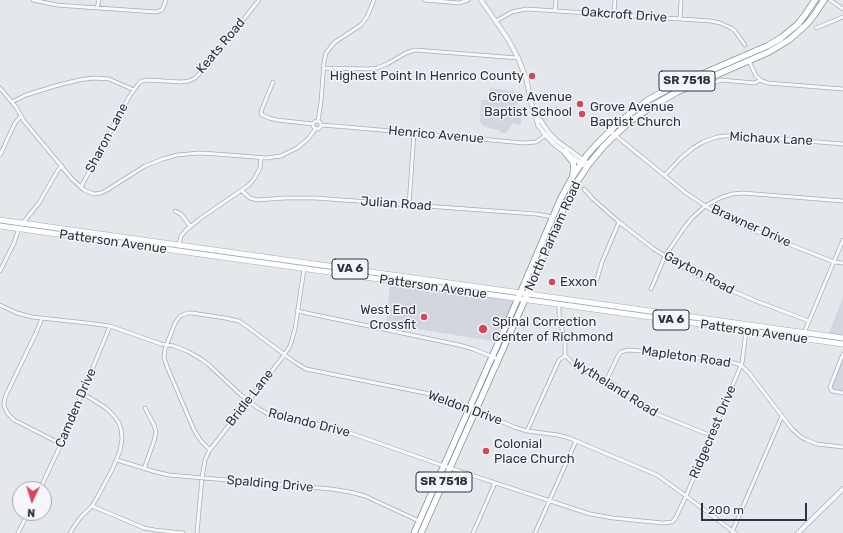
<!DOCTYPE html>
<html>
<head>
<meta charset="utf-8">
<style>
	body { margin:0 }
	#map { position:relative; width:843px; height:533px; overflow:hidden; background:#e4e7ec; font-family:Rubik,sans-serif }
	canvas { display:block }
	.north { position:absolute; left:12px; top:481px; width:40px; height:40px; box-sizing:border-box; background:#f4f6f9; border:1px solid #a4a8b1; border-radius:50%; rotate:184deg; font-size:11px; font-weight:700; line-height:16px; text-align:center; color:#2b3445 }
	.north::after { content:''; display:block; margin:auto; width:14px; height:18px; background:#d1495b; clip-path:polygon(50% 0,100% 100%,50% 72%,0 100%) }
	.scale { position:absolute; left:701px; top:503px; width:106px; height:18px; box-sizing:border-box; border:2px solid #2b3445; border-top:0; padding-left:5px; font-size:12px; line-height:14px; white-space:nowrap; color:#2b3445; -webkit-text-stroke:3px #f4f6f9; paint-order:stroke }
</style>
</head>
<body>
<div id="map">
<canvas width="843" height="533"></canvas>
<div class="north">N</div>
<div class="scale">200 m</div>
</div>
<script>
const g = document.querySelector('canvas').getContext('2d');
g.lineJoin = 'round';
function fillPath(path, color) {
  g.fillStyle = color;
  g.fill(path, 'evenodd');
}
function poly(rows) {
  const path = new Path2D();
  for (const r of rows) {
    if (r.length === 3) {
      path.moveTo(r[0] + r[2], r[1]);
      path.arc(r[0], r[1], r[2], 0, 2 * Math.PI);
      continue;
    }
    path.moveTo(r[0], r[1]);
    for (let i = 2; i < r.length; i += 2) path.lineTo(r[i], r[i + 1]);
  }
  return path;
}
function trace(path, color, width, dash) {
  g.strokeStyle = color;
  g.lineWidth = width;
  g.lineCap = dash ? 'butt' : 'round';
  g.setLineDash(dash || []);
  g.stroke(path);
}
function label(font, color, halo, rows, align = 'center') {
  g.font = font + ' Rubik,sans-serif';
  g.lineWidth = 3;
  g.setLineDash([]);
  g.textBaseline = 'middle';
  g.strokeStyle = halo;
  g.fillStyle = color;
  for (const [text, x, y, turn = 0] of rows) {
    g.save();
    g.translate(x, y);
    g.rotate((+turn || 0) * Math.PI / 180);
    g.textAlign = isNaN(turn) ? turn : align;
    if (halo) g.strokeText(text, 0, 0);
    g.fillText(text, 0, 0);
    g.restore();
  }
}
const built = poly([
	[490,88,518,92,517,109,522,110,521,125,514,124,514,122,506,133,501,133,500,130,488,128,482,125,480,121,481,100,491,100],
	[400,281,518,299,499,342,386,324,390,284],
	[843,298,843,338,828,335],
	[843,354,843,393,834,392,830,389]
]);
const minor = poly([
	[33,0,57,5,70,6,156,12,162,10,166,0],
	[424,0,459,3,468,0],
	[830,0,843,9],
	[97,8,99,0],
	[555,10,556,0],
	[614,14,615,0],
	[680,19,681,0],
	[496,21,512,12,526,9,711,21,720,23,731,28,735,31,745,45],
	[816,28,843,17],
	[749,61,756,76,762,81,768,83,843,89],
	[324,68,368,69,377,68,387,64,406,53,415,50,518,58],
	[273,82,262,109,261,112,262,115,269,118,277,120,313,124],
	[0,88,16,107,24,121,72,179,84,190,94,194,101,193,107,190,145,166,163,159,177,155,199,153,216,154,267,158,281,156,297,148,308,139,316,128],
	[702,88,721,80,755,83,760,80],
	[12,102,26,95,55,86,79,80,93,78,109,79,134,90],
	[318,121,321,102,324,62,326,53,335,42,361,25,367,17,374,0],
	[317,125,4],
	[321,125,347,127,524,143,536,142,546,135],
	[610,131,686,193,713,211,738,224,834,262,843,263],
	[0,155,15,123,21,116],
	[665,175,681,158,693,148,703,142,717,137,725,136,745,136,843,144],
	[81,187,129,97,139,83,142,81,148,80,181,82,189,81,195,78,203,70,259,0],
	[584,189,593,199,619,222,654,249,675,262,700,277,756,301,809,321],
	[242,191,250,198,257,200,285,198,315,198,536,214,553,217],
	[409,205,414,133],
	[175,211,181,214,190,226],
	[22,224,39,203,58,170,62,166],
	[179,245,181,236,186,230,201,218,249,185,254,179,260,168,261,158],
	[0,271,14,243,19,228],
	[597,279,602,262,619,222],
	[651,289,665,256,684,228,692,218,705,206,720,198,732,194,743,193,843,201],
	[0,305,17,313,32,317,87,323,110,326,161,344,174,346,187,351,201,359,209,365,241,395,259,409,270,415,333,427,444,466,590,514,613,518,663,523,672,522,675,519,686,496,742,363,746,331],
	[297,311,459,345,473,349,498,359],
	[42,318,36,333,6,395,4,402,4,406,8,414,14,420,61,444],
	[804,333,843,240],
	[843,354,830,387,832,391,843,393],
	[565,356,568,358,575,366,580,369,603,378,611,382,647,410,712,436],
	[607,379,618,356,621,352,628,350,643,351,731,362,741,365,749,373,792,429,801,437,807,440,817,444,843,447],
	[527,431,559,360,565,356,565,343,559,315,559,304],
	[210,450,201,441,194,430,168,369,164,358,165,349,175,323,180,316,188,313,192,313,225,318,239,321,249,328,293,361,306,369,435,395,475,410,514,427,527,431,558,435,569,438,657,475,686,496,735,533],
	[117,460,156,472,169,475,331,489,350,492,365,496,419,521],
	[144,469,154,441,156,432,154,425,145,408],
	[40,489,63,440,110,326],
	[92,506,144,528,155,530,183,533],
	[732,532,782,416],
	[18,533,28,513],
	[70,533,75,525,80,518,92,506,98,496,112,470,120,451,122,439,121,429,119,423,114,416,106,408,82,393],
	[197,533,202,478,205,460,209,451,248,401,282,358,290,346,295,329,304,269],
	[473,533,495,483],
	[535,533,576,441]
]);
const tertiary = poly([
	[481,0,508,39,518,58,526,78,532,106,536,117,538,125,546,136,555,145,583,165],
	[537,117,541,121,549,133,557,141,589,164],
	[798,533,843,489]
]);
const primary = poly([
	[0,220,843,338],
	[0,226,843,344]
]);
const trunk = poly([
	[565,152,573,162,574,168,573,174],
	[414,533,516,303,561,198,573,176,587,155,596,145,616,125,631,113,648,100,670,88,767,46,781,38,798,24,805,15,815,0],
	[421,533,523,304,565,205,577,182,589,164,603,147,615,135,632,120,654,105,677,92,769,52,789,40,807,24,815,14,824,0]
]);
const markers = [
	[532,76,4,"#d1495b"],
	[580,104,4,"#d1495b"],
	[582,114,4,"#d1495b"],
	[552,282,4,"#d1495b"],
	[424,317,4,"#d1495b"],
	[483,329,5,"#d1495b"],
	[486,451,4,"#d1495b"]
];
const shields = [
	[687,81,56],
	[350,269,36],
	[671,320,36],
	[444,482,56]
];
const shieldNames = [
	["SR 7518",687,81],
	["VA 6",350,269],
	["VA 6",671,320],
	["SR 7518",444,482]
];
const streetNames = [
	["Oakcroft Drive",624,15,4],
	["Keats Road",221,46,-50],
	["Henrico Avenue",436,135,5],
	["Sharon Lane",107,138,-62],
	["Michaux Lane",771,139,3],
	["Julian Road",396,204,4],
	["Brawner Drive",751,226,24],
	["North Parham Road",553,236,-66],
	["Patterson Avenue",113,242,8],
	["Gayton Road",699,273,28],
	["Patterson Avenue",433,287,8],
	["Patterson Avenue",754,332,8],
	["Mapleton Road",686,357,8],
	["Wytheland Road",615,388,32],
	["Bridle Lane",250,398,-52],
	["Camden Drive",76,408,-67],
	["Weldon Drive",465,408,20],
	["Rolando Drive",309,423,14],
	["Ridgecrest Drive",713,432,-67],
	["Spalding Drive",270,484,5]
];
const poiNames = [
	["Highest Point In Henrico County",524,76,"right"],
	["Grove Avenue",572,97,"right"],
	["Baptist School",572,112,"right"],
	["Grove Avenue",590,107],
	["Baptist Church",590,122],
	["Exxon",560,282],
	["West End",416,310,"right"],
	["Crossfit",416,325,"right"],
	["Spinal Correction",492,322],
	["Center of Richmond",492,337],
	["Colonial",494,444],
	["Place Church",494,459]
];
fillPath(built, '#d2d6de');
trace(minor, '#a9aeb7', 4.5);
trace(tertiary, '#a9aeb7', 5.5);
trace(primary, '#a3abb8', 6);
trace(trunk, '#8b94a3', 7);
trace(minor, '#f7f8fa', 3);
trace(tertiary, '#f7f8fa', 4);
trace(primary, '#fff', 5);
trace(trunk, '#fff', 5.5);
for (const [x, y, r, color] of markers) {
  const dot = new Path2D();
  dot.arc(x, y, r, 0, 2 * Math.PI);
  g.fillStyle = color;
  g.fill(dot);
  trace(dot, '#f4f6f9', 1.5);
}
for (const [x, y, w] of shields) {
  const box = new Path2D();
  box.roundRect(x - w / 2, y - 10, w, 20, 3);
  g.fillStyle = '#f4f6f9';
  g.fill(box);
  trace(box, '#2b3445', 1);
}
label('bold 12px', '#2b3445', null, shieldNames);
label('13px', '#2b3445', '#f4f6f9', streetNames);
label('13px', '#2b3445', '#f4f6f9', poiNames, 'left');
</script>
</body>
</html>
